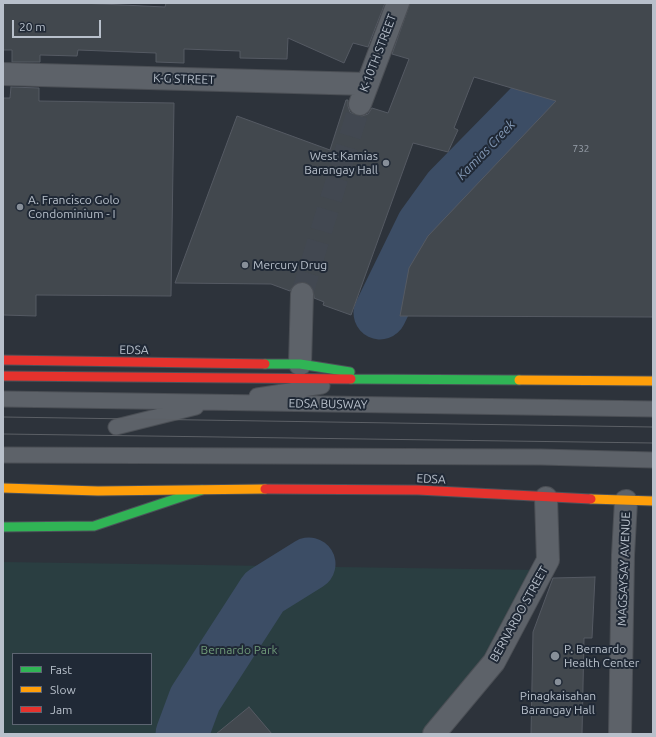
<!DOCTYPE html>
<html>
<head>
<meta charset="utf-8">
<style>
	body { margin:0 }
	#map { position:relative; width:656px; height:737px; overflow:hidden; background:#2d333b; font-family:Ubuntu,sans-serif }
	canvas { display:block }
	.frame { position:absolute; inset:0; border:4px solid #b8c0cb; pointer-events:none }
	.legend { position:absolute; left:12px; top:653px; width:140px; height:72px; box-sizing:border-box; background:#202936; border:1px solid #5d6572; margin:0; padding:5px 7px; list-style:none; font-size:12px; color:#b8c0cb }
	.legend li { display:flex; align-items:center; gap:8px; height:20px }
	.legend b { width:20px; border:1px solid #5d6572 }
	.scale { position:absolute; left:12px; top:20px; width:89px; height:18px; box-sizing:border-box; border:2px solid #b8c0cb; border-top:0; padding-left:5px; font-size:12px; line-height:14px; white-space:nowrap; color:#b8c0cb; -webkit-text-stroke:3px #202936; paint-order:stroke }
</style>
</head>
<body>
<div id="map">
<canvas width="656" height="737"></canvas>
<div class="frame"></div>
<ul class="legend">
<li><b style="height:5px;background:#30b455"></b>Fast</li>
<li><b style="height:5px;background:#ff9f0a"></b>Slow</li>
<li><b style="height:5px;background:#e5322d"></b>Jam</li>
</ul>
<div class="scale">20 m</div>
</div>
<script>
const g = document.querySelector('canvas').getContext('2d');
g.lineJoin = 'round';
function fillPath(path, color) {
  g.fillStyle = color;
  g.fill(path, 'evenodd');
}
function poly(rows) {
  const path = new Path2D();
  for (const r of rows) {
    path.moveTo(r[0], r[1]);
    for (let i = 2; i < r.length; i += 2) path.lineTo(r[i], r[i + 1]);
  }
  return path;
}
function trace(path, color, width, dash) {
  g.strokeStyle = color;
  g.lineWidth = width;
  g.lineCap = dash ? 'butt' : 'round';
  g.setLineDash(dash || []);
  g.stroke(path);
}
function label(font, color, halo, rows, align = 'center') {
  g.font = font + ' Ubuntu,sans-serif';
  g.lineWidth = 4;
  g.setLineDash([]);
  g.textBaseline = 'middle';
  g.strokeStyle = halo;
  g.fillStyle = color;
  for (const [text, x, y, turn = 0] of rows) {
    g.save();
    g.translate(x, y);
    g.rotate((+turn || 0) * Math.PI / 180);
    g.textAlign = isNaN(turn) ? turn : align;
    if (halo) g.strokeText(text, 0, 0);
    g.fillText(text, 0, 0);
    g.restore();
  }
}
const green = poly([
	[3,562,539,570,492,657,456,689,423,734,3,734],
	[13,654,151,654,151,724,13,724]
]);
const river = poly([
	[380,313,423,225,449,189,551,85,580,52,613,3],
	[182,734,195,699,264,592,309,564]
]);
const building = poly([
	[3,3,80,3,165,7,166,3,385,3,368,47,353,43,344,63,288,38,287,59,240,58,240,51,184,49,184,63,156,62,156,53,78,50,77,56,40,55,40,62,12,62,12,50,3,50,3,3],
	[410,3,653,3,653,317,400,316,409,268,428,236,556,101,474,77,454,128,458,130,448,152,413,143,351,315,323,305,324,302,314,298,313,288,309,284,303,282,296,283,290,291,271,284,175,283,237,116,330,150,346,100,348,100,348,106,350,112,356,116,362,116,368,114,372,108,388,113,409,59,392,54,410,3],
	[11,87,39,88,39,101,174,103,171,296,36,295,36,316,3,315,3,98,10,98,11,87],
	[595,577,592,638,584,638,582,734,531,734,533,632,553,578,595,577],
	[249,707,272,734,216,734,249,707]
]);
const streetTunnel = poly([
	[302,294,360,104]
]);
const lane = poly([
	[257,396,322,386],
	[3,399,653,409],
	[116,427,196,407],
	[3,455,541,457,653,460]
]);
const street = poly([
	[3,74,366,84],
	[360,104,398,3],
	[300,364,302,294],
	[434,734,494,662,548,560,546,498],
	[620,734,623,555,626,501]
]);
const fast = poly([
	[265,364,300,364,350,372],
	[351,379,519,380],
	[3,527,94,526,202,490]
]);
const slow = poly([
	[519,380,653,381],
	[3,488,98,491,265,489],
	[591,499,653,501]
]);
const jam = poly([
	[3,360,265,364],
	[3,376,351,379],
	[265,489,418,490,591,499]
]);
const tram = poly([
	[3,417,653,427],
	[3,434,653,443]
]);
const markers = [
	[386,163,4,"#878f99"],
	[20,207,4,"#878f99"],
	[245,265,4,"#878f99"],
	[555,656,5,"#878f99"],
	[558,682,4,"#878f99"]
];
const numberNames = [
	["732",581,149]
];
const streetNames = [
	["K-10TH STREET",378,53,-69],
	["K-G STREET",184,79,2],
	["EDSA",134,350,1],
	["EDSA BUSWAY",328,404,1],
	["EDSA",431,479,3],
	["MAGSAYSAY AVENUE",624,569,-88],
	["BERNARDO STREET",519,614,-61]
];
const poiNames = [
	["West Kamias",378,156,"right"],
	["Barangay Hall",378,170,"right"],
	["A. Francisco Golo",28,200],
	["Condominium - I",28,214],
	["Mercury Drug",253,265],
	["P. Bernardo",564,649],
	["Health Center",564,663],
	["Pinagkaisahan",558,696,"center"],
	["Barangay Hall",558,710,"center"]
];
const parkNames = [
	["Bernardo Park",239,650]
];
const waterNames = [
	["Kamias Creek",486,150,-46]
];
fillPath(green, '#2a3e41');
trace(river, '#3c4d65', 53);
fillPath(building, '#42484e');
trace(building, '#555a63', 1);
trace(streetTunnel, '#424851', 22, [22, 11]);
trace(lane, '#4b4f55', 17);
trace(street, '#4b4f55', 24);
trace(fast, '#4b5058', 11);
trace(slow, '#4b5058', 11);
trace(jam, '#4b5058', 11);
trace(lane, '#5d6269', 15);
trace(street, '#5d6269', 22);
trace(fast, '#30b455', 9);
trace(slow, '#ff9f0a', 9);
trace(jam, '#e5322d', 9);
trace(tram, '#5c6066', 1);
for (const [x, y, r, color] of markers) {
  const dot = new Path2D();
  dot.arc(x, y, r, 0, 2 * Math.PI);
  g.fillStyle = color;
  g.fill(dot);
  trace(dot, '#202936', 1.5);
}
label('10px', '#9aa2ac', null, numberNames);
label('12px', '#b8c0cb', '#202936', streetNames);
label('12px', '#b8c0cb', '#202936', poiNames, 'left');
label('12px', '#709b79', '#202936', parkNames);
label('italic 13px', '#8096b2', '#202936', waterNames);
</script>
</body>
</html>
